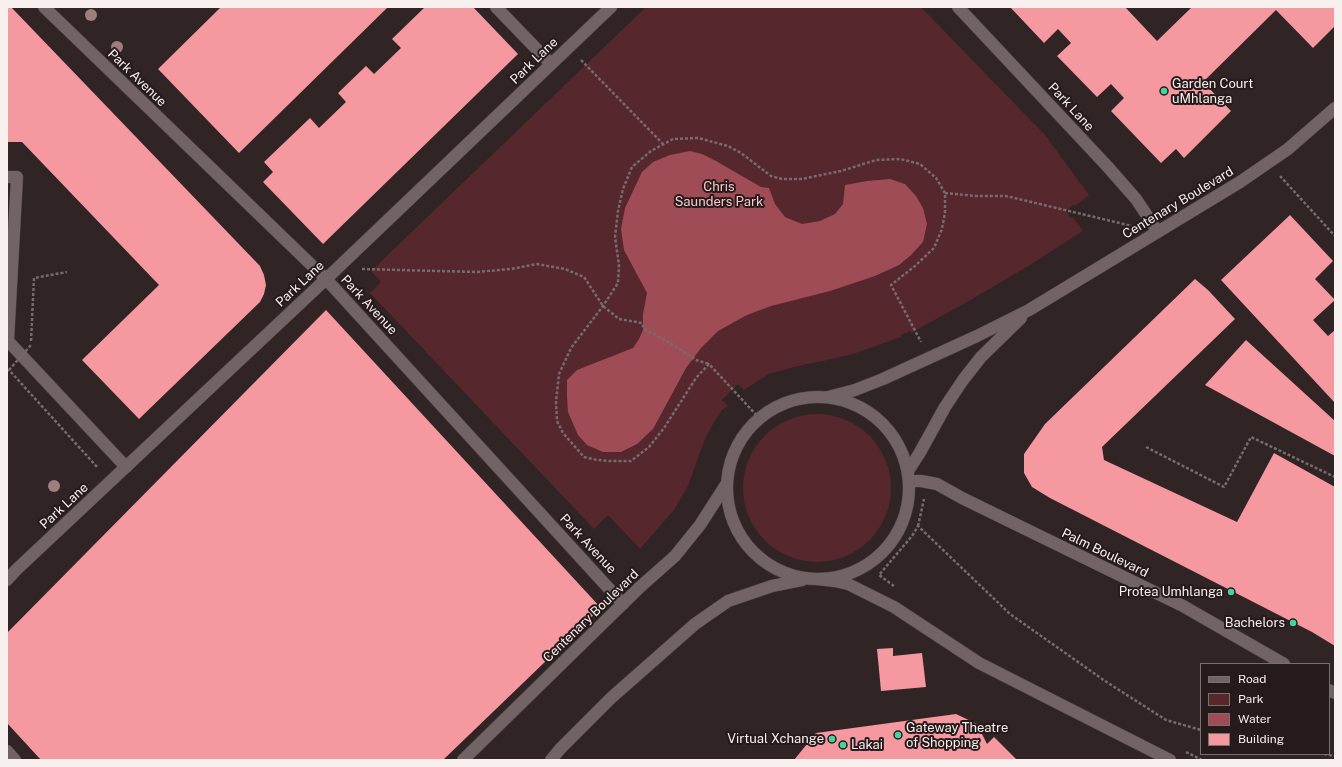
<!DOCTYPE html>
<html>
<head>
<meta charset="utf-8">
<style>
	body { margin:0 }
	#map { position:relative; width:1342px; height:767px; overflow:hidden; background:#302425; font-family:"Public Sans",sans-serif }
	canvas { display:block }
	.frame { position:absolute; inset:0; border:8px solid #f8efef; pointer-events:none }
	.legend { position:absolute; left:1200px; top:663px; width:130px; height:92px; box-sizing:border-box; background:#261a1b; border:1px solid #7a6f70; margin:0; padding:5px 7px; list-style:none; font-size:12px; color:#f8efef }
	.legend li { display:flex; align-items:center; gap:8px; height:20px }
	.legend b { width:20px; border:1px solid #7a6f70 }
</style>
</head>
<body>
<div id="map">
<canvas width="1342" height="767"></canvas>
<div class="frame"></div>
<ul class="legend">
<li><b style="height:5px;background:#726364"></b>Road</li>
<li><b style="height:11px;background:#56272c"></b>Park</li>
<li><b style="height:11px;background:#a04c56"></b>Water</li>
<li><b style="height:11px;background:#f598a0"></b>Building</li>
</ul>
</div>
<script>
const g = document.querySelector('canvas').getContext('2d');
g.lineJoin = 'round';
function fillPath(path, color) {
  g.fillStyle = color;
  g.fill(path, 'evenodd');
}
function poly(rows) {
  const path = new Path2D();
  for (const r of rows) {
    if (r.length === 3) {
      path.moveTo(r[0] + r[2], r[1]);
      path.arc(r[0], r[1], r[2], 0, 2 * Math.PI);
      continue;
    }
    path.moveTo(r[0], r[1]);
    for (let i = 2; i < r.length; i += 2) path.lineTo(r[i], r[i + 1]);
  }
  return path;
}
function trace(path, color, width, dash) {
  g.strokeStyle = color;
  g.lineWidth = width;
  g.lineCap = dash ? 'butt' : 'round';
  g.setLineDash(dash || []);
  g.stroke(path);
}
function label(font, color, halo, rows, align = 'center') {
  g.font = font + ' "Public Sans",sans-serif';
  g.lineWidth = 4;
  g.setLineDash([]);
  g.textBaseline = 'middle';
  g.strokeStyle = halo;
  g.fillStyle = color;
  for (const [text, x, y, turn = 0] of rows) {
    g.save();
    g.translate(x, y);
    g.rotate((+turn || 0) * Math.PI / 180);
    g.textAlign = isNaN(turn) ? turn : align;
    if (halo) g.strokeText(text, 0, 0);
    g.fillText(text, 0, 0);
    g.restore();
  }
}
const green = poly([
	[646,7,921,7,1045,135,1089,195,1075,206,1074,204,1066,211,1071,218,1073,217,1083,231,1030,265,967,302,922,327,911,333,910,331,901,335,901,337,853,354,823,361,798,366,769,374,744,390,738,384,722,400,728,406,722,410,713,424,705,439,688,486,674,510,640,549,608,515,594,529,370,293,381,282,371,271],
	[817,488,74]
]);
const water = poly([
	[690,151,702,154,716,161,761,187,769,188,775,204,785,217,802,224,820,221,835,214,843,204,845,185,867,181,890,179,905,184,916,196,923,208,927,224,923,242,911,255,899,265,875,276,830,291,771,306,747,315,718,331,701,348,686,368,653,429,637,444,621,452,603,452,587,445,578,435,568,412,567,396,567,380,577,370,633,348,639,339,643,330,643,314,647,293,624,250,621,229,625,208,642,172,653,162,670,155]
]);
const building = poly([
	[7,7,11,7,260,266,264,275,266,285,264,294,260,302,139,419,82,360,159,285,22,142,7,142],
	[221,7,388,7,239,153,158,69],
	[425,7,473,7,518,54,323,244,263,182,273,172,264,162,310,118,319,128,346,102,338,93,366,66,374,74,401,48,392,39],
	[1010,7,1125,7,1157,41,1192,7,1335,7,1335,26,1313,48,1276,10,1203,82,1231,111,1184,158,1176,149,1161,163,1111,111,1124,98,1111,84,1097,97,1057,56,1071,43,1058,29,1044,43],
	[1290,215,1333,261,1315,279,1335,300,1313,320,1328,336,1335,330,1335,403,1221,280],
	[1195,279,1208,290,1235,319,1102,447,1104,460,1237,522,1274,453,1335,487,1335,646,1312,632,1050,498,1032,487,1024,473,1024,454,1045,424],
	[326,310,601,608,443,760,41,760,7,723,7,633],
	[1246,340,1335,421,1335,456,1205,385],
	[893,648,893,656,922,653,926,687,881,691,877,649],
	[956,714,977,724,987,744,994,737,1017,760,794,760,816,733]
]);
const path = poly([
	[581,60,663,144],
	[1280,176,1335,236],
	[945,193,975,196,1006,196,1132,226],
	[362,269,477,272,511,269,537,264,565,269,584,277,603,306,619,319,642,323,644,329,670,343,696,360,709,364],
	[31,341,34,278,67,272],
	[7,371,9,370,98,468],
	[760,419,709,364,696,378,664,428,649,447,631,461,610,461,597,460,584,457,563,433,557,421,556,402,559,374,571,348,603,306,618,283,619,265,615,237,618,211,623,189,632,167,651,151,673,139,698,138,728,146,741,153,771,176,782,179,802,179,841,171,876,160,900,159,920,164,936,178,945,193,945,213,942,229,934,248,915,266,891,285,921,342],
	[1146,447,1224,487,1251,437,1335,477],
	[918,526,924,499],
	[894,586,879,575,912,536,918,526,1010,614,1105,681,1166,720,1201,730],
	[1186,752,1202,760],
	[1324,754,1335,756]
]);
const lane = poly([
	[7,177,17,177,8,341,126,467],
	[909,481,921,481,937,484,962,498,1183,606,1284,664],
	[817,579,834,581,848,584,894,607,979,663,1170,760],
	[1329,690,1335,693]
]);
const street = poly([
	[44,7,326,279,623,604],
	[496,7,551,64],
	[958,7,1107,166,1136,199,1158,232],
	[828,397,855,390,883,379,977,336,1029,310,1240,182,1288,149,1335,108],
	[818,488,91],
	[908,471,919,454,945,407,963,380,981,357,1021,318],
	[7,580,17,569,326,279,611,7],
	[7,751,15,760],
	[463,760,640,587,675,556,700,525,727,483],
	[551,760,560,749,611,698,695,624,728,601,772,586,802,580]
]);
const pathBridge = poly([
	[9,370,31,345]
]);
const trees = [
	[91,15],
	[117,47],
	[54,486]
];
const markers = [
	[1164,91,4,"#44d4a0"],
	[1231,592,4,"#44d4a0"],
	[1293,623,4,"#44d4a0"],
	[898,735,4,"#44d4a0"],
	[832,739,4,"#44d4a0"],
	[843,745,4,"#44d4a0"]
];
const streetNames = [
	["Park Lane",534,61,-44],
	["Park Avenue",137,78,44],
	["Park Lane",1071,107,47],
	["Centenary Boulevard",1178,203,-31],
	["Park Lane",300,284,-43],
	["Park Avenue",369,305,47],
	["Park Lane",64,506,-43],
	["Park Avenue",588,544,47],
	["Palm Boulevard",1105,553,26],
	["Centenary Boulevard",591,616,-44]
];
const poiNames = [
	["Garden Court",1172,84],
	["uMhlanga",1172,99],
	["Protea Umhlanga",1223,592,"right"],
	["Bachelors",1285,623,"right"],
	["Gateway Theatre",906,728],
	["of Shopping",906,743],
	["Virtual Xchange",824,739,"right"],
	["Lakai",851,745]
];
const parkNames = [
	["Chris",719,187],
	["Saunders Park",719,202]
];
fillPath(green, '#56272c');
fillPath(water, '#a04c56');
fillPath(building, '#f598a0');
trace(lane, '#493f40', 13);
trace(street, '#493f40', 13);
trace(path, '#776c6d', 2.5, [3, 2]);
trace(lane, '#726364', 12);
trace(street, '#726364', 12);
trace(pathBridge, '#776c6d', 2.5, [3, 2]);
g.fillStyle = '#9f7e80';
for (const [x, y] of trees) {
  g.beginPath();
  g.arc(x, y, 6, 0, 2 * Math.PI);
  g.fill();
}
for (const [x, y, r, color] of markers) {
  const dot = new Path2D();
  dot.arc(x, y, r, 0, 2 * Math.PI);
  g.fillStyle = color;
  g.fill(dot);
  trace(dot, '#261a1b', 1.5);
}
label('13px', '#f8efef', '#261a1b', streetNames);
label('13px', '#f8efef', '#261a1b', poiNames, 'left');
label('13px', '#f9c8ca', '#261a1b', parkNames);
</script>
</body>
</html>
